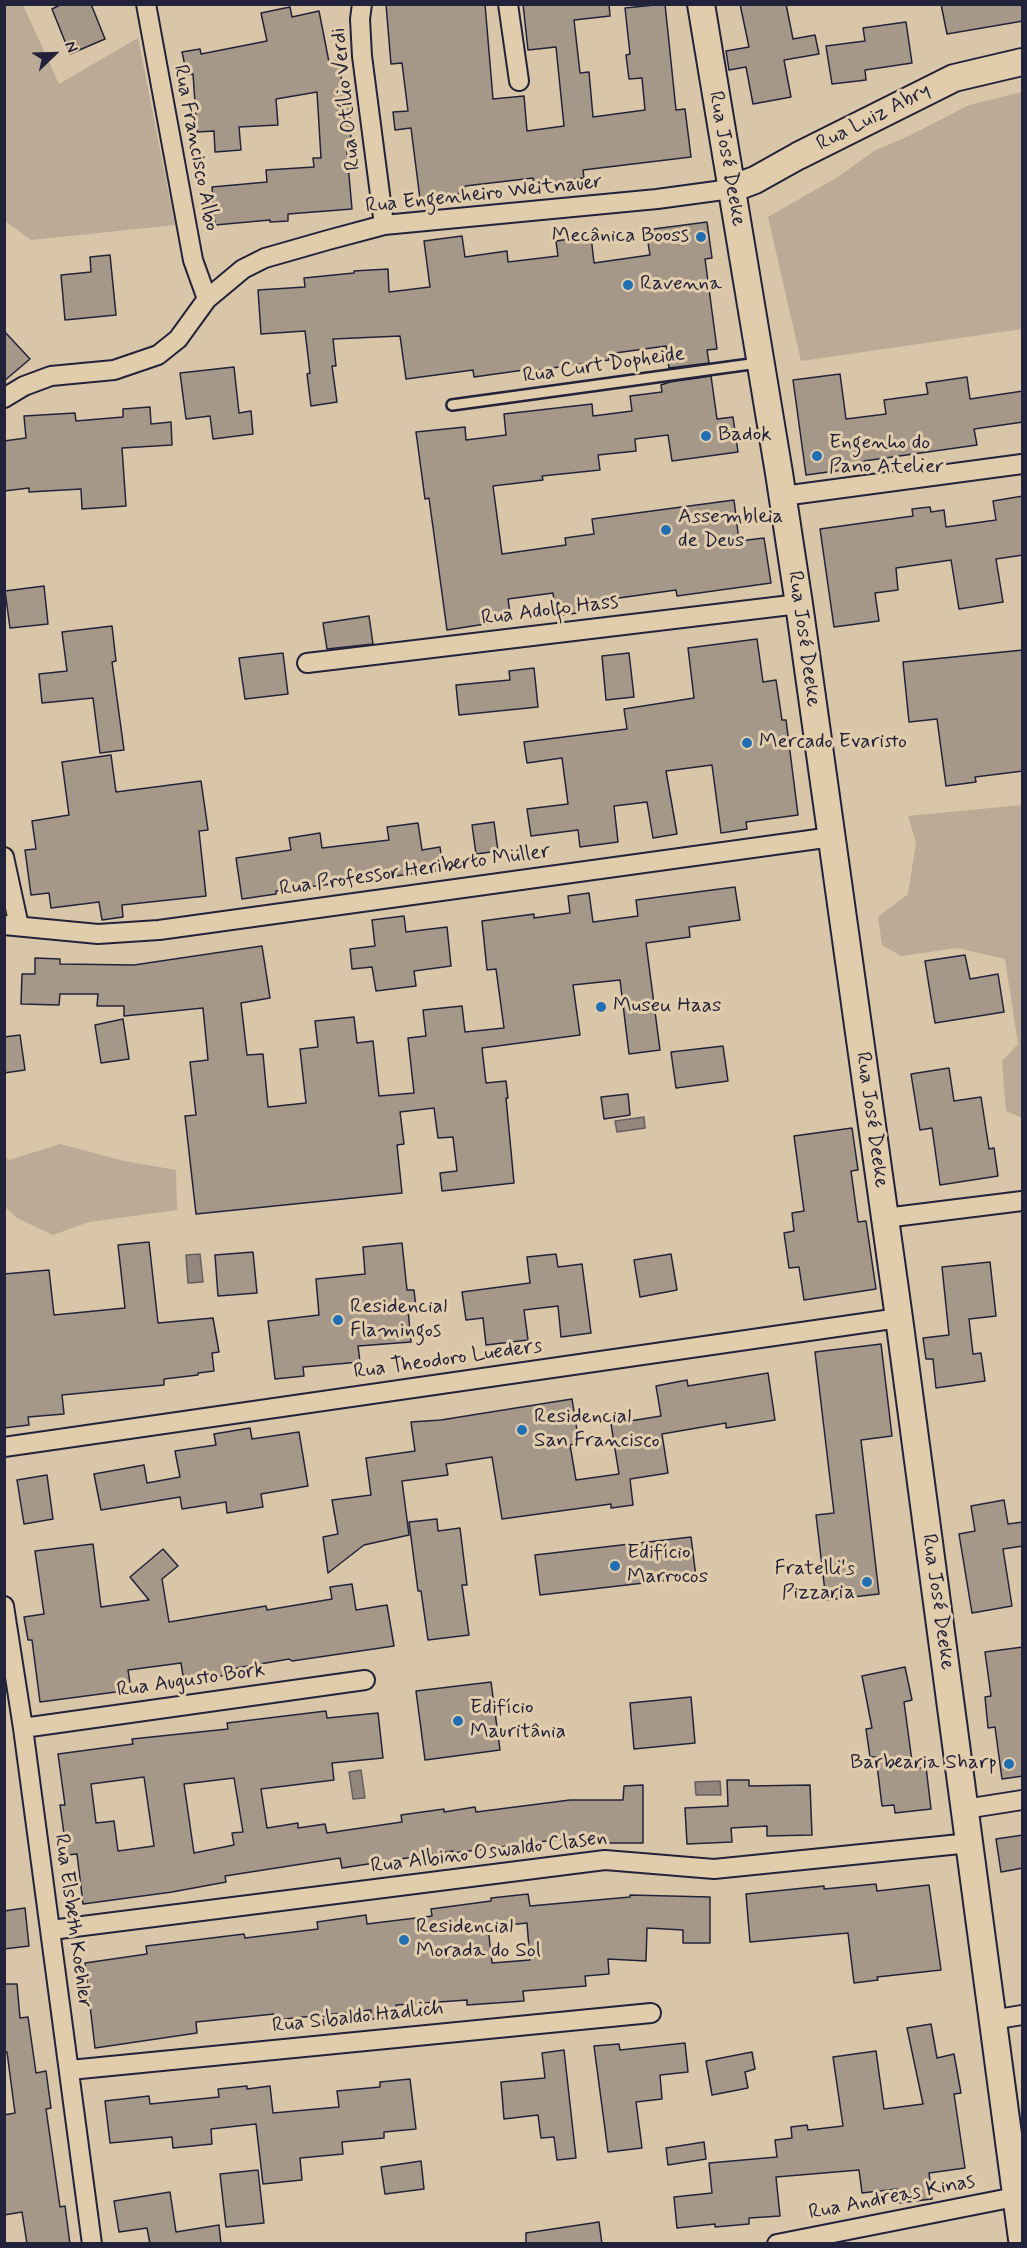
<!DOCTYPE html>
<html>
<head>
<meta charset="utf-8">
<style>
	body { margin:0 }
	#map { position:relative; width:1027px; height:2248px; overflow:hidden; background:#d9c5a7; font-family:Mynerve,sans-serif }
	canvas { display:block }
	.frame { position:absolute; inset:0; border:6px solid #22223b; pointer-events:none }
	.north { position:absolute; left:24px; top:24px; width:60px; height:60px; -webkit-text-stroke:4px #e1ccab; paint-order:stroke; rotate:67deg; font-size:16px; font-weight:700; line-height:24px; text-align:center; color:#22223b }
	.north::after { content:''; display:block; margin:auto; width:21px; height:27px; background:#22223b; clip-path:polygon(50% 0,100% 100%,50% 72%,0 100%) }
</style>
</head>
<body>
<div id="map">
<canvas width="1027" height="2248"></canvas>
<div class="frame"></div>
<div class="north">N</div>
</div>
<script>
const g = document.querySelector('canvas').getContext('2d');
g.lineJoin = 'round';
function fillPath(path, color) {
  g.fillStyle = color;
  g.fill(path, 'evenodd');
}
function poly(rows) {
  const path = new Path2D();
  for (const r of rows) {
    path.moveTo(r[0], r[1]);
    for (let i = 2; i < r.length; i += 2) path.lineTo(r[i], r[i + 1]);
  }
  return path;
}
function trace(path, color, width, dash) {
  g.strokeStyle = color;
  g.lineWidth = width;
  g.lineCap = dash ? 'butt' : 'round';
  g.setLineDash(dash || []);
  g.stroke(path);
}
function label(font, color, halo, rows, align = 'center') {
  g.font = font + ' Mynerve,sans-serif';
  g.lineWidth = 6;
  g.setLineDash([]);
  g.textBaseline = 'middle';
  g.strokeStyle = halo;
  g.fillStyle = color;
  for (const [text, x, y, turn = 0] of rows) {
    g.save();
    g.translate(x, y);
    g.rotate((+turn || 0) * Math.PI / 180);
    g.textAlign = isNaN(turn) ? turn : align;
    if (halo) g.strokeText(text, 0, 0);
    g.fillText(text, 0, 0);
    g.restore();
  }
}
const green = poly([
	[5,4,23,5,59,84,138,38,175,225,31,240,5,221],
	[1022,92,1022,329,801,361,768,217,838,177,874,151,911,135,969,105],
	[1022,805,1022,1118,1006,1111,1002,1061,1018,1044,1005,959,957,948,901,956,882,945,878,917,908,894,916,842,908,816],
	[60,1144,124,1161,176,1170,177,1210,89,1222,53,1235,17,1218,5,1207,5,1157,9,1160]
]);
const water = poly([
	[644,1117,645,1128,617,1132,615,1121,644,1117],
	[200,1254,203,1282,188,1283,186,1255,200,1254],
	[361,1770,365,1798,353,1799,349,1772,361,1770],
	[720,1781,721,1795,696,1795,695,1782,720,1781]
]);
const building = poly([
	[62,4,91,4,105,39,70,54,52,9,62,4],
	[386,4,485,4,493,99,524,96,527,131,564,126,556,47,528,50,523,4,609,4,610,16,574,20,580,73,589,72,593,117,645,110,642,78,629,79,626,55,630,54,625,8,665,4,676,110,685,109,691,157,583,170,584,178,534,185,533,178,465,186,465,193,420,199,411,128,395,130,393,112,408,111,402,63,391,64,386,4],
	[740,4,786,4,793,39,815,35,819,54,784,60,791,97,753,104,746,67,729,70,726,51,749,47,740,4],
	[941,4,1023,4,1023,21,947,34,941,4],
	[290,7,292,17,319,11,329,62,338,60,346,103,349,103,351,141,346,142,352,209,288,214,288,221,270,222,270,220,215,225,212,187,267,182,266,170,314,167,313,158,321,158,317,92,276,99,278,125,239,127,241,150,215,152,214,131,197,132,193,74,187,75,182,52,200,49,201,54,267,41,261,13,290,7],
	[906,22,912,63,865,70,866,80,832,84,826,46,865,41,863,28,906,22],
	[707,222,712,258,705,259,717,349,707,350,709,363,669,368,666,346,608,354,609,360,524,372,524,370,474,377,473,370,406,379,400,336,333,339,336,366,332,366,337,402,311,406,307,374,310,373,305,331,261,334,258,290,305,287,304,278,354,273,354,271,388,269,389,292,430,287,424,241,462,236,465,257,507,251,508,262,558,256,556,241,591,236,594,263,650,255,646,230,707,222],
	[110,255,116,315,65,320,61,275,91,272,90,257,110,255],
	[4,331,30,359,4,381,4,331],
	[234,367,239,413,251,411,253,434,213,439,210,416,186,419,180,373,234,367],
	[840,374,846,419,886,414,884,400,928,394,926,383,967,377,970,399,1023,391,1023,422,974,429,977,445,864,461,865,467,806,475,793,380,840,374],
	[711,376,717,419,733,417,738,452,672,461,668,435,635,439,636,451,598,455,600,470,542,476,543,480,493,486,502,554,566,545,565,538,594,534,592,519,734,500,739,541,764,538,771,583,677,596,676,590,576,604,577,613,556,616,553,593,508,599,511,620,447,630,429,498,425,499,416,432,465,427,466,440,506,435,504,414,592,404,593,416,632,411,630,396,662,392,661,385,670,382,711,376],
	[150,407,151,424,171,422,172,445,122,448,126,506,82,509,81,489,29,492,29,488,4,491,4,441,26,438,24,416,75,413,76,421,123,417,123,409,150,407],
	[1023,496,1023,555,996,559,1003,602,959,609,951,560,896,568,898,590,875,593,879,621,834,627,820,529,913,516,912,509,930,507,931,512,944,510,946,527,996,520,993,501,1023,496],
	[44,586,48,624,10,628,5,591,44,586],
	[369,616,373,644,327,649,323,623,369,616],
	[112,626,116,661,112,662,124,750,100,753,93,698,42,703,39,674,67,671,62,632,112,626],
	[757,639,763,682,776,680,782,720,786,720,798,815,746,822,747,829,721,833,712,765,666,771,677,834,653,838,647,802,614,806,618,842,580,847,578,830,531,836,527,809,568,804,562,758,527,763,524,742,627,729,624,709,694,698,688,648,757,639],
	[1023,650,1023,771,975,777,976,782,946,786,937,719,909,722,903,662,1023,650],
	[283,653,288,694,245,699,239,658,283,653],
	[629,653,634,697,606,700,602,656,629,653],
	[534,668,538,707,459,715,456,685,510,680,509,671,534,668],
	[111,755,116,792,201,781,208,830,199,831,206,896,122,905,123,917,102,920,99,902,51,908,49,893,31,895,25,850,36,849,32,821,69,815,62,762,111,755],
	[494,822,498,851,476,854,472,825,494,822],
	[418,823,422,850,440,847,443,870,276,891,276,894,242,899,236,858,291,850,289,838,320,833,322,848,389,840,387,827,418,823],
	[735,887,740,920,689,927,690,937,646,943,660,1050,629,1054,620,980,573,985,580,1035,482,1048,486,1083,506,1081,508,1098,506,1098,514,1183,442,1191,440,1173,457,1171,453,1137,438,1138,434,1108,400,1112,404,1144,397,1145,402,1193,196,1214,185,1116,196,1115,190,1062,208,1060,203,1008,124,1016,124,1006,97,1006,98,994,60,994,59,1005,21,1004,22,974,35,974,35,958,60,959,60,964,134,965,262,946,270,998,241,1003,247,1055,263,1054,268,1107,306,1103,300,1049,318,1047,315,1021,354,1017,357,1043,373,1041,379,1096,414,1093,408,1038,426,1036,423,1010,462,1006,465,1032,504,1028,496,969,487,970,482,921,534,914,534,918,570,913,568,896,589,893,593,922,638,916,636,900,735,887],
	[404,916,406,932,447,927,451,966,414,971,416,986,376,991,372,967,352,969,350,949,375,946,372,920,404,916],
	[965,955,970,979,998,974,1004,1012,935,1023,925,961,965,955],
	[123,1019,129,1059,101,1063,95,1025,123,1019],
	[20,1035,25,1070,4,1073,4,1037,20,1035],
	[723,1046,728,1081,676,1088,671,1052,723,1046],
	[949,1068,954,1101,981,1097,989,1149,994,1148,998,1176,940,1185,932,1128,920,1130,911,1074,949,1068],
	[628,1094,630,1115,604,1119,601,1097,628,1094],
	[852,1128,858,1170,851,1171,858,1222,866,1221,876,1289,804,1300,799,1267,789,1268,784,1233,794,1231,792,1213,804,1211,794,1136,852,1128],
	[149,1242,158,1323,213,1318,219,1352,212,1353,214,1371,198,1373,198,1375,164,1379,164,1385,62,1395,64,1414,28,1417,29,1425,4,1428,4,1274,49,1270,54,1315,125,1308,118,1245,149,1242],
	[402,1243,407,1290,414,1290,416,1309,408,1309,411,1342,358,1346,360,1362,303,1367,304,1376,275,1379,268,1321,319,1315,316,1279,365,1274,363,1247,402,1243],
	[253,1252,257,1293,218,1296,215,1255,253,1252],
	[556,1254,558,1267,582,1264,591,1333,561,1337,558,1306,524,1310,528,1340,486,1345,483,1318,466,1320,462,1292,530,1283,527,1257,556,1254],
	[671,1254,677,1290,640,1297,634,1260,671,1254],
	[990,1262,996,1316,969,1319,973,1354,981,1353,985,1381,936,1388,933,1359,926,1359,923,1338,949,1335,942,1267,990,1262],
	[881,1344,892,1436,861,1440,879,1594,826,1600,816,1515,834,1513,815,1352,881,1344],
	[768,1373,775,1420,726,1428,726,1423,662,1434,668,1473,630,1479,633,1505,611,1508,611,1504,502,1519,492,1457,446,1464,448,1475,402,1481,409,1535,364,1545,328,1573,323,1537,338,1534,332,1500,371,1495,366,1458,415,1451,411,1422,441,1420,572,1399,579,1443,570,1445,576,1480,619,1474,611,1424,661,1416,656,1386,687,1380,688,1386,768,1373],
	[250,1428,252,1439,299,1432,308,1486,261,1494,263,1507,227,1513,226,1502,182,1509,180,1497,101,1510,94,1474,144,1465,147,1483,180,1477,175,1451,216,1445,214,1434,250,1428],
	[47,1475,53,1519,24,1524,17,1480,47,1475],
	[1004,1500,1008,1524,1023,1522,1023,1546,1003,1549,1012,1606,972,1613,959,1534,975,1531,971,1506,1004,1500],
	[437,1519,438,1531,460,1528,467,1585,462,1585,469,1635,428,1640,421,1591,418,1591,409,1522,437,1519],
	[691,1537,696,1577,540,1595,535,1555,691,1537],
	[93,1544,101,1607,149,1600,130,1577,163,1549,178,1566,162,1579,169,1622,266,1606,267,1610,332,1599,330,1587,352,1584,356,1610,387,1605,394,1646,292,1661,289,1659,231,1669,232,1674,184,1682,181,1663,128,1670,131,1690,40,1702,32,1640,28,1640,24,1617,44,1614,35,1551,93,1544],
	[1023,1647,1023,1776,1002,1779,995,1727,988,1728,985,1697,991,1696,985,1652,1023,1647],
	[905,1667,912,1700,904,1702,913,1769,926,1767,931,1809,895,1813,894,1805,882,1806,876,1757,870,1757,866,1729,872,1728,862,1676,905,1667],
	[491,1682,500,1750,425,1760,416,1691,491,1682],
	[691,1697,695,1743,634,1749,630,1703,691,1697],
	[326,1711,327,1718,378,1713,383,1758,332,1763,334,1780,261,1789,267,1828,298,1823,298,1828,325,1824,327,1833,402,1822,401,1815,444,1809,444,1812,475,1807,476,1812,570,1800,623,1800,624,1786,643,1785,643,1843,594,1843,594,1835,453,1853,453,1851,342,1868,340,1858,225,1876,226,1882,172,1892,83,1904,77,1854,67,1855,60,1805,65,1805,58,1754,133,1744,132,1739,228,1729,227,1723,326,1711],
	[144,1777,154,1846,118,1851,114,1821,96,1823,91,1784,144,1777],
	[234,1778,243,1832,232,1833,234,1845,194,1853,184,1784,234,1778],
	[727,1780,749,1780,749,1786,810,1785,812,1835,767,1836,767,1826,731,1828,732,1842,687,1844,685,1808,728,1806,727,1780],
	[1023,1835,1023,1868,1001,1872,996,1839,1023,1835],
	[876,1884,877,1891,929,1885,941,1970,877,1977,878,1980,854,1983,848,1933,750,1942,746,1894,824,1886,824,1889,876,1884],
	[528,1894,530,1906,630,1897,630,1895,710,1897,710,1943,683,1943,683,1930,647,1928,646,1961,608,1959,609,1974,585,1976,586,1986,523,1991,524,2001,467,2005,467,2000,396,2005,397,2017,371,2019,371,2010,275,2020,274,2014,196,2022,197,2033,95,2048,85,1963,147,1954,146,1946,244,1934,245,1938,318,1929,317,1922,366,1915,367,1924,432,1916,431,1909,491,1901,491,1898,528,1894],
	[527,1923,530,1960,492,1963,488,1927,527,1923],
	[25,1908,29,1946,4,1949,4,1911,25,1908],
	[4,1984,17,1984,20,2018,28,2017,36,2073,46,2071,51,2108,46,2109,60,2207,65,2206,70,2244,27,2244,22,2212,4,2215,4,2115,15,2113,7,2052,4,2052,4,1984],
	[931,2024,937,2058,954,2054,961,2093,954,2094,965,2168,929,2173,932,2199,899,2203,897,2189,862,2193,859,2170,776,2177,780,2216,749,2218,749,2224,715,2227,715,2224,677,2228,674,2197,712,2193,709,2163,777,2157,775,2140,792,2138,791,2127,807,2125,808,2130,843,2126,833,2057,876,2051,884,2109,923,2104,907,2028,931,2024],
	[685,2043,688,2072,660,2075,662,2099,636,2102,642,2148,608,2152,594,2046,619,2044,620,2050,685,2043],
	[564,2050,576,2158,557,2160,554,2137,541,2138,538,2115,504,2119,501,2082,545,2078,542,2053,564,2050],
	[752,2052,755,2069,745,2072,748,2088,712,2095,706,2061,752,2052],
	[410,2079,416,2129,384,2132,384,2138,342,2142,343,2154,300,2158,302,2180,263,2184,256,2124,211,2129,212,2144,173,2148,172,2137,110,2143,105,2101,149,2096,150,2104,219,2097,218,2089,247,2086,247,2089,270,2086,273,2113,339,2107,337,2091,380,2087,380,2082,410,2079],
	[704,2142,706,2159,668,2165,666,2148,704,2142],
	[421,2161,424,2189,385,2194,381,2167,421,2161],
	[258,2170,264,2223,226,2227,220,2174,258,2170],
	[170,2192,176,2232,219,2225,221,2244,150,2244,147,2228,119,2232,114,2201,170,2192],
	[599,2222,602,2244,526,2244,526,2233,599,2222]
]);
const lane = poly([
	[452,405,758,363]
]);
const street = poly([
	[146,4,193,260,207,299],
	[362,4,360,19,362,56,384,225],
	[508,4,519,81],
	[4,398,24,386,51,376,114,370,158,355,178,339,207,299,243,269,265,258,328,240,384,225,657,199,731,189],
	[783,496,1022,464],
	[307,663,799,604],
	[4,857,19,926],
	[4,925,98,934,159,930,832,837],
	[885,1218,1022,1201],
	[4,1447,899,1318],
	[4,1606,23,1728,92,2244],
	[23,1728,365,1680],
	[965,1809,1022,1800],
	[51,1930,605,1860,714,1869,970,1843],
	[992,2020,1022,2015],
	[70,2070,651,2013],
	[777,2244,1015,2197]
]);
const secondary = poly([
	[701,4,779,473,799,604,899,1318,1022,2239],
	[731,189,755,180,798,156,954,78,1022,62]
]);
const markers = [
	[701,237,6,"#1f6fb2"],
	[628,285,6,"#1f6fb2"],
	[706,436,6,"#1f6fb2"],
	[817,456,6,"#1f6fb2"],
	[666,530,6,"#1f6fb2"],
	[747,743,6,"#1f6fb2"],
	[601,1007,6,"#1f6fb2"],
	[338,1320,6,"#1f6fb2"],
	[522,1430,6,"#1f6fb2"],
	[615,1566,6,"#1f6fb2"],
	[867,1582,6,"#1f6fb2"],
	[458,1721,6,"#1f6fb2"],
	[1009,1764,6,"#1f6fb2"],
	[404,1940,6,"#1f6fb2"]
];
const streetNames = [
	["Rua Otílio Verdi",347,99,-96],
	["Rua Luiz Abry",874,118,-27],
	["Rua Francisco Albo",195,148,79],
	["Rua José Deeke",726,159,80],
	["Rua Engenheiro Weitnauer",484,195,-6],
	["Rua Curt Dopheide",604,366,-8],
	["Rua Adolfo Hass",550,611,-7],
	["Rua José Deeke",803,639,82],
	["Rua Professor Heriberto Müller",415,871,-8],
	["Rua José Deeke",871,1120,82],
	["Rua Theodoro Lueders",448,1360,-8],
	["Rua José Deeke",937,1602,82],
	["Rua Augusto Bork",191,1681,-8],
	["Rua Albino Oswaldo Clasen",489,1853,-7],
	["Rua Elsbeth Koehler",72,1921,82],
	["Rua Sibaldo Hadlich",358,2018,-6],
	["Rua Andreas Kinas",892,2198,-11]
];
const poiNames = [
	["Mecânica Booss",689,237,"right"],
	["Ravenna",640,285],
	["Badok",718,436],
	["Engenho do",829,444],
	["Pano Atelier",829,468],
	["Assembleia",678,518],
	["de Deus",678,542],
	["Mercado Evaristo",759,743],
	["Museu Haas",613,1007],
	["Residencial",350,1308],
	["Flamingos",350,1332],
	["Residencial",534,1418],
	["San Francisco",534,1442],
	["Edifício",627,1554],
	["Marrocos",627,1578],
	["Fratelli's",855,1570,"right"],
	["Pizzaria",855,1594,"right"],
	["Edifício",470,1709],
	["Mauritânia",470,1733],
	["Barbearia Sharp",997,1764,"right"],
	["Residencial",416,1928],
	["Morada do Sol",416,1952]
];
fillPath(green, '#bbaa95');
fillPath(water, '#93867d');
trace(water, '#665e63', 1.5);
fillPath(building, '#a69889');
trace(building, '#22223b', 1.5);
trace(lane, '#22223b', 14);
trace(street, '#22223b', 22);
trace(secondary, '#22223b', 30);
trace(lane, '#e1ccab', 9);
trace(street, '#e1ccab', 18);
trace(secondary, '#e1ccab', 26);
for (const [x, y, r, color] of markers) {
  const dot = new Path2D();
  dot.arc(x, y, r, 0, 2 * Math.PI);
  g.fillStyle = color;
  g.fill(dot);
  trace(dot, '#e1ccab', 2);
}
label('21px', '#22223b', '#e1ccab', streetNames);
label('21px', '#22223b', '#e1ccab', poiNames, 'left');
</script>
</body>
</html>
